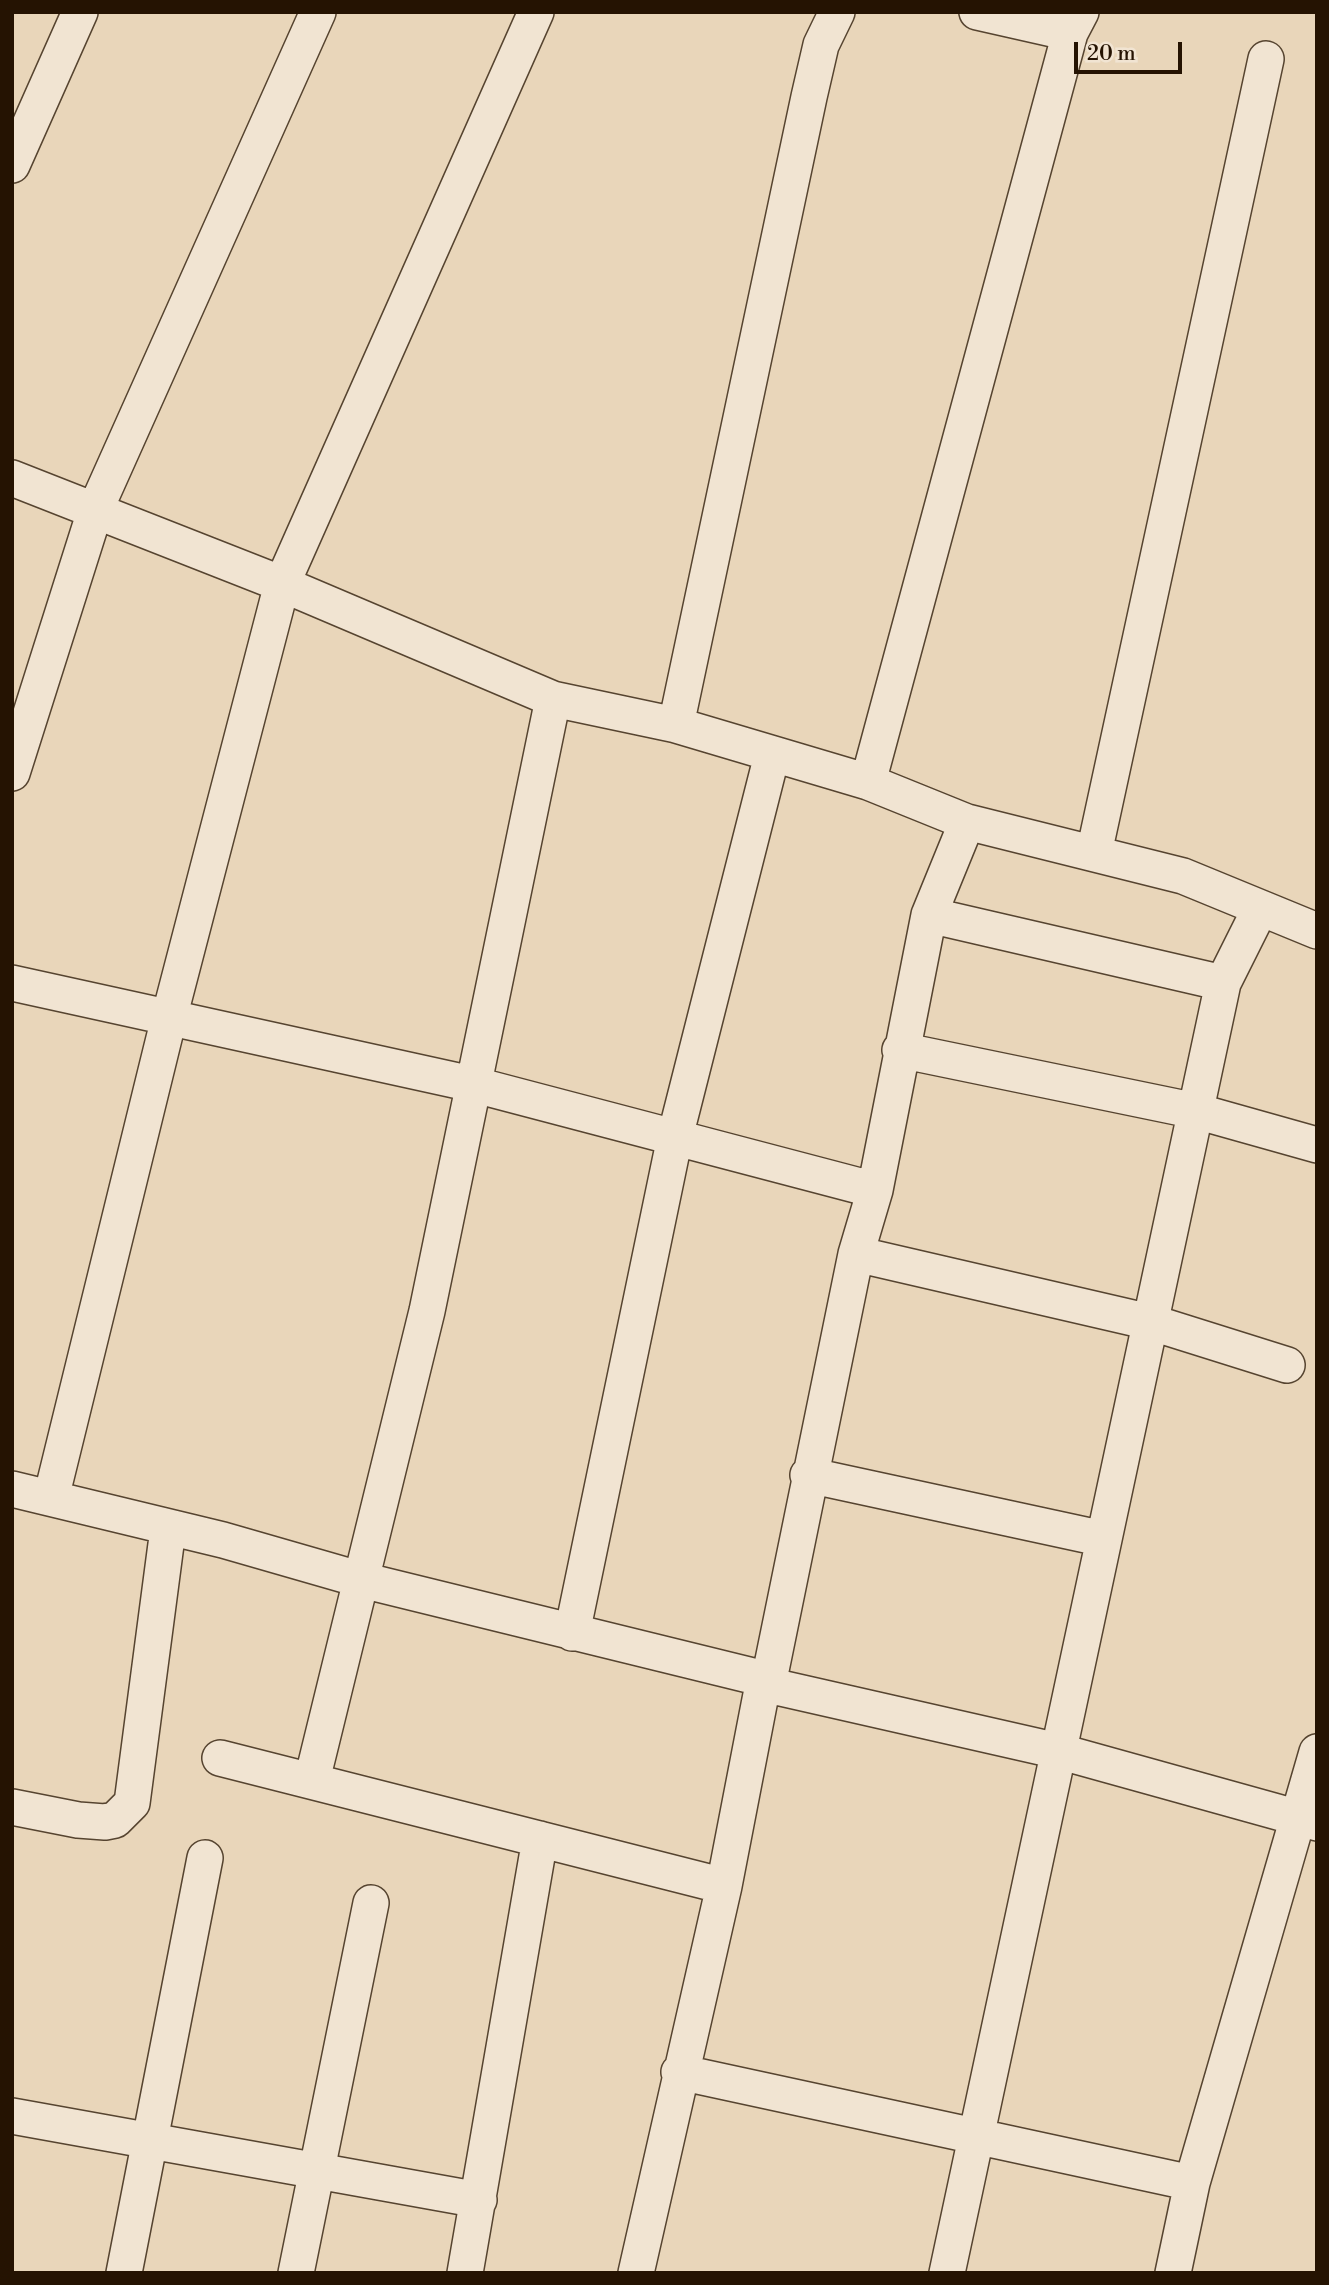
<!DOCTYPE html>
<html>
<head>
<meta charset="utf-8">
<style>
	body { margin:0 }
	#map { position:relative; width:1329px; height:2285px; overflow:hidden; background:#e9d6ba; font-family:"Libre Bodoni",serif }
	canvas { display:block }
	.frame { position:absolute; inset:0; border:14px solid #251302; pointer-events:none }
	.scale { position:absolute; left:1074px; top:42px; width:108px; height:32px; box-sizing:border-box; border:4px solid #251302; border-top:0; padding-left:9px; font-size:21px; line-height:24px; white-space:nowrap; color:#251302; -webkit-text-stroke:5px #f1e4d2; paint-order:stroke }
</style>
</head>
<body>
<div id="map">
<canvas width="1329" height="2285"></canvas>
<div class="frame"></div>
<div class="scale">20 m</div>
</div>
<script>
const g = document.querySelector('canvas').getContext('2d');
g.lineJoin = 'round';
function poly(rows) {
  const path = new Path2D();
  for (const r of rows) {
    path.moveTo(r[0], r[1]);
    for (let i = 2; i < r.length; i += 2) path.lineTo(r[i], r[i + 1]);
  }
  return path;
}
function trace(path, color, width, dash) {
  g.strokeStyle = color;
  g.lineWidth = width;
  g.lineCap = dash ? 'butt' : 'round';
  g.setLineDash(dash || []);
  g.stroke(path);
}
const street = poly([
	[977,12,1070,33],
	[12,165,80,12],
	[12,478,282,584,553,699,676,725,868,782,967,822,1183,876,1317,931],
	[676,725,809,97,821,45,837,12],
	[12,773,96,508,318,12],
	[868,782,1070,33,1081,12],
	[1094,853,1266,59],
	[929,915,1223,983],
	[12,983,472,1084,875,1190],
	[900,1050,1196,1111,1317,1145],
	[856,1254,1150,1322,1287,1365],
	[808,1475,1104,1539],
	[12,1489,223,1540,362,1580,769,1680],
	[51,1498,169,1018,282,584,536,12],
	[572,1633,675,1137,772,755],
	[763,1684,1058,1751,1317,1823],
	[220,1758,724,1886],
	[312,1780,427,1311,553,699],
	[12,1807,78,1820,105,1822,115,1820,132,1803,168,1529],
	[679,2072,1192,2183],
	[12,2116,479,2200],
	[124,2273,205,1858],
	[296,2273,371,1903],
	[465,2273,540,1839],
	[636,2273,724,1886,763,1684,769,1680,856,1254,875,1190,929,915,967,822],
	[947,2273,1223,983,1260,909],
	[1173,2273,1192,2183,1317,1752]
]);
trace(street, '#564430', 38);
trace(street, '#f1e4d2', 35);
</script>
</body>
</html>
